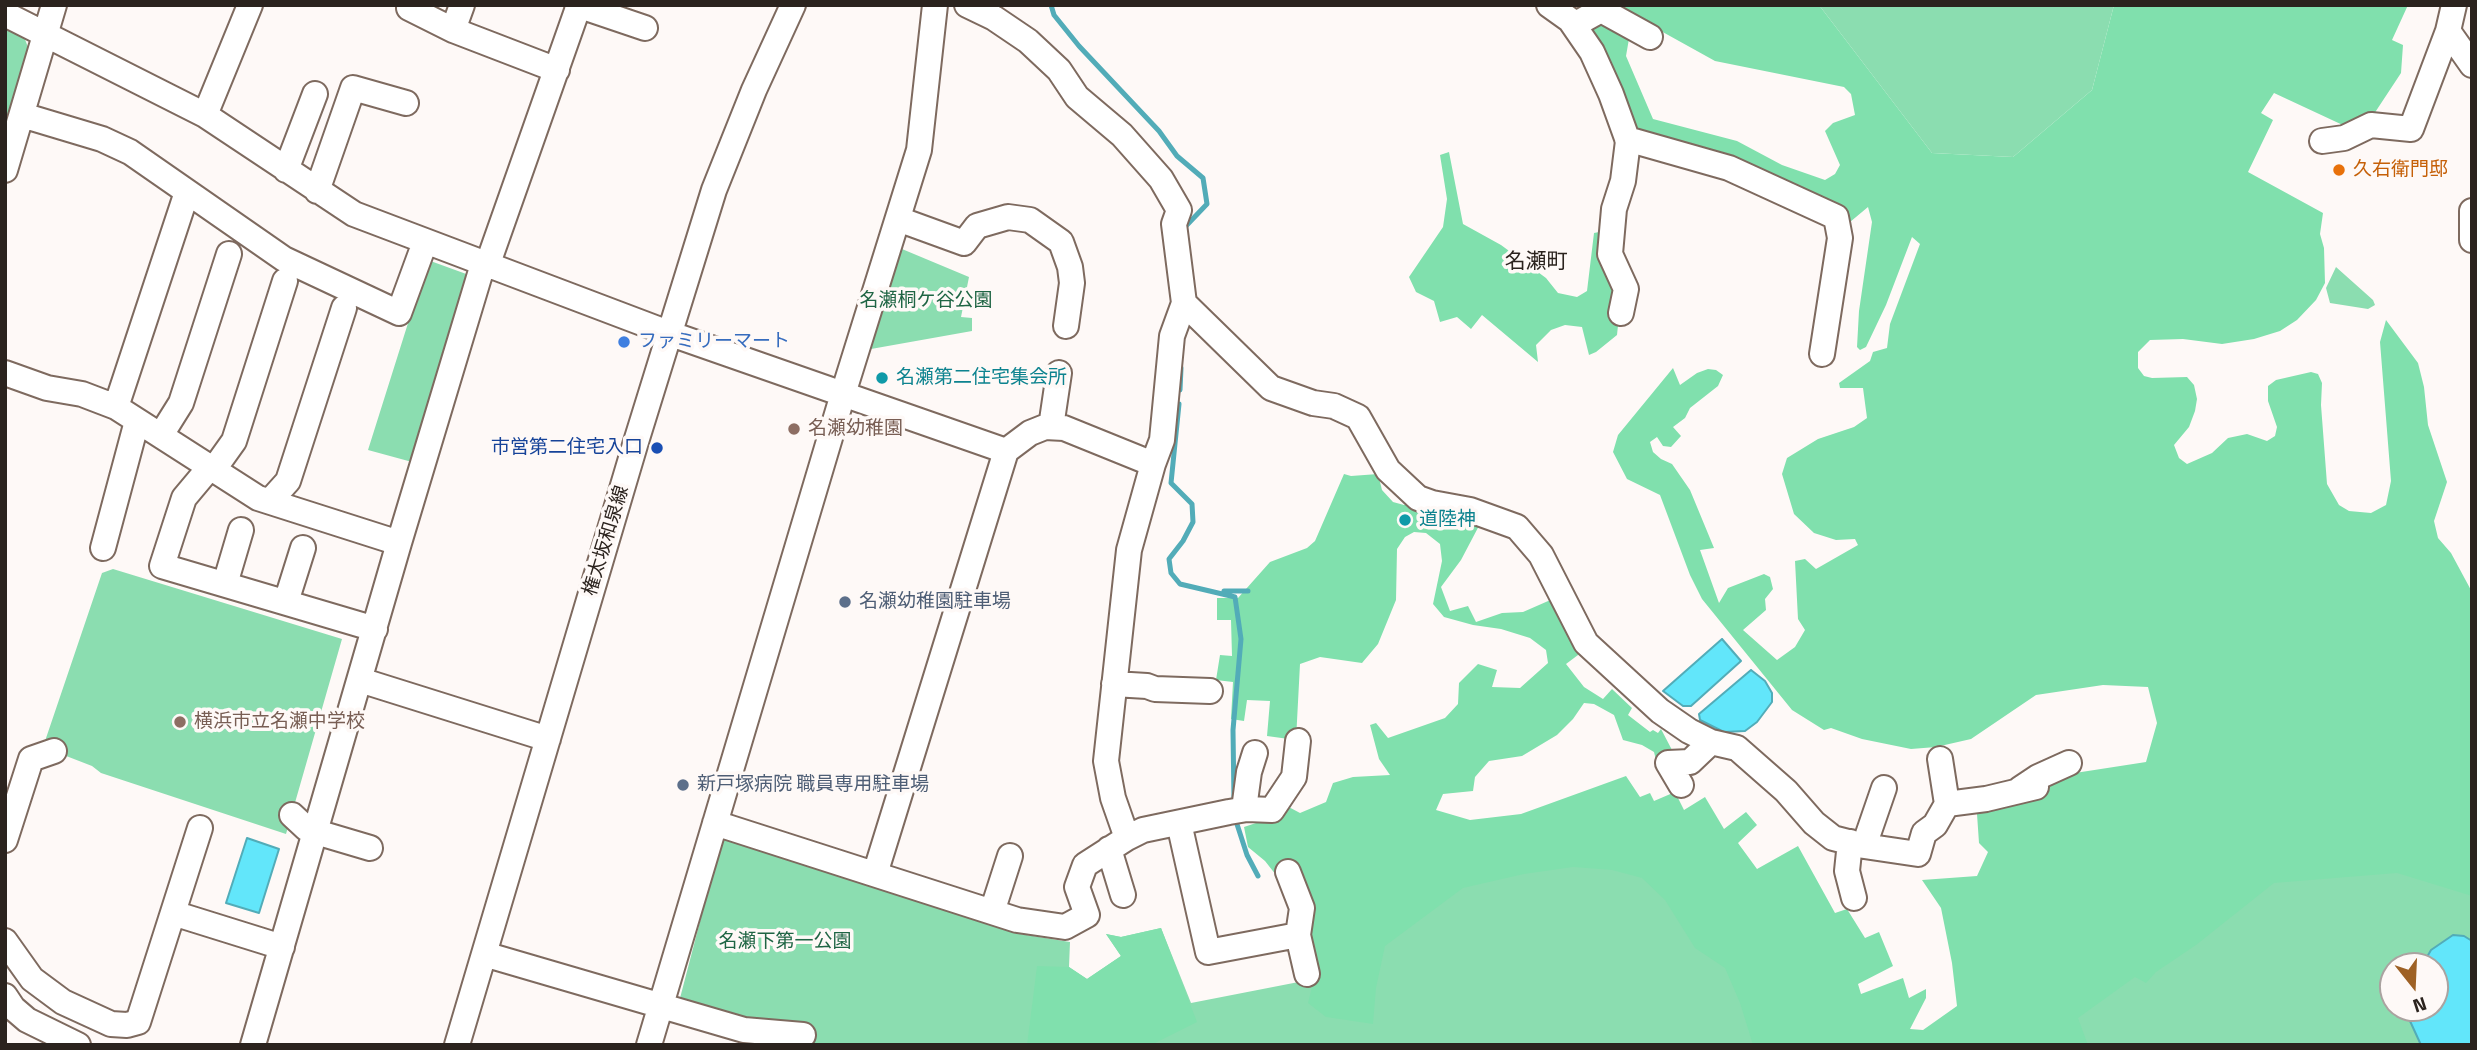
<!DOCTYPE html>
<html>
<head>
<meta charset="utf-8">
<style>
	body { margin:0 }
	#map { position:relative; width:2477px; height:1050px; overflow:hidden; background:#fef9f7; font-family:"Titillium Web",sans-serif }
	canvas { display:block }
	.frame { position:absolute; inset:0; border:7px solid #2b231e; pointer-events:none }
	.north { position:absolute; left:2379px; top:952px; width:70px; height:70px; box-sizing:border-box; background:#fef9f7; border:2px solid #aaa3a0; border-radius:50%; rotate:162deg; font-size:19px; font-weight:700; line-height:28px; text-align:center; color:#2b231e }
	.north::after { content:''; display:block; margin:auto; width:24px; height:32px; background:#9e6125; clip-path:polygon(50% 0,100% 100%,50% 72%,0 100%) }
</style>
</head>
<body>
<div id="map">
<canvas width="2477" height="1050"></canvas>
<div class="frame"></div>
<div class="north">N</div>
</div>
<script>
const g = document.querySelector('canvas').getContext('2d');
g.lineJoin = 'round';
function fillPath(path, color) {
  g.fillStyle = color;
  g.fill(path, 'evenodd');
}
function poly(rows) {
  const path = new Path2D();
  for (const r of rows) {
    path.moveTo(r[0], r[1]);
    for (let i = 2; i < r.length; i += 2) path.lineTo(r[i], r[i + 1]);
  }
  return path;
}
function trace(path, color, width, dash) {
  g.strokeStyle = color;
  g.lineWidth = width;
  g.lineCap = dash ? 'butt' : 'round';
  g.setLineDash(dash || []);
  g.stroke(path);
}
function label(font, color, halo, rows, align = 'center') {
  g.font = font + ' "Titillium Web","Noto Sans JP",sans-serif';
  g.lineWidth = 7;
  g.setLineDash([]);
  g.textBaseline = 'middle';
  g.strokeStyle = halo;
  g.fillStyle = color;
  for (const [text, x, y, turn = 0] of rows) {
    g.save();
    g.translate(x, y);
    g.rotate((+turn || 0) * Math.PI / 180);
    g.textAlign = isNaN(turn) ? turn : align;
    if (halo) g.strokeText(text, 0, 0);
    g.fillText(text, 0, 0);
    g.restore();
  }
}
const green = poly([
	[1819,5,2114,5,2092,90,2013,157,1932,153],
	[5,25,23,34,29,50,5,138],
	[902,249,969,277,961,317,972,318,972,331,871,349],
	[425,259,469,275,412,462,368,450,409,320],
	[2336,267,2373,300,2375,305,2368,309,2330,303,2326,288],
	[113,569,342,639,286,834,101,773,92,766,43,747,102,573],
	[2384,808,2472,869,2472,1045,2037,1045,2046,999],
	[2393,966,2435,966,2435,1008,2393,1008],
	[1633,831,1849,1045,802,1045,738,1020,679,1002,721,841,730,837,907,893,1014,933,1070,942,1069,967,1087,979,1121,956,1106,934,1121,937,1161,928,1191,1003,1314,979,1447,866]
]);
const forest = poly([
	[1614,5,1819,5,1932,153,2013,157,2092,90,2114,5,2408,5,2392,40,2403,45,2401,73,2372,117,2347,127,2274,93,2261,113,2273,120,2248,172,2323,213,2320,234,2324,248,2325,283,2316,300,2297,320,2280,331,2254,339,2222,344,2183,339,2150,340,2138,352,2138,368,2144,376,2152,378,2187,377,2194,385,2197,399,2195,411,2189,427,2174,445,2179,458,2187,464,2212,453,2228,438,2247,434,2267,441,2275,436,2277,427,2268,401,2268,386,2276,380,2311,372,2318,374,2322,383,2321,405,2327,484,2339,505,2349,511,2371,513,2386,505,2391,481,2380,342,2386,320,2418,363,2424,387,2428,425,2447,482,2434,521,2438,538,2451,553,2472,592,2472,896,2397,873,2274,883,2196,945,2156,972,2146,983,2135,977,2078,1018,2088,1045,1753,1045,1740,1003,1725,968,1695,948,1665,900,1642,878,1612,870,1573,867,1524,874,1463,888,1385,946,1376,988,1373,1024,1326,1017,1308,1003,1314,979,1290,870,1276,875,1265,861,1248,847,1244,827,1256,823,1255,816,1285,805,1300,813,1326,802,1333,783,1353,777,1390,775,1379,759,1370,725,1376,723,1388,738,1445,718,1458,704,1459,683,1478,664,1497,670,1492,687,1520,688,1548,663,1546,650,1530,638,1501,629,1473,625,1444,617,1433,604,1442,561,1440,544,1426,533,1414,532,1405,537,1397,549,1396,600,1378,644,1362,663,1320,657,1300,664,1296,740,1267,736,1270,701,1247,700,1244,721,1231,719,1233,682,1216,680,1220,655,1232,656,1231,620,1217,620,1217,598,1238,598,1270,562,1307,548,1315,541,1344,474,1351,476,1378,474,1382,490,1393,502,1404,505,1418,499,1481,522,1461,560,1441,587,1450,611,1468,606,1476,622,1502,613,1523,612,1555,598,1586,649,1566,664,1584,687,1603,699,1612,689,1632,708,1628,715,1650,732,1653,730,1658,733,1661,729,1672,750,1671,756,1662,761,1656,760,1654,752,1642,745,1623,740,1614,715,1594,704,1584,703,1573,719,1557,735,1522,756,1489,761,1475,777,1473,791,1443,794,1436,810,1470,820,1521,814,1626,776,1640,797,1650,793,1654,801,1675,792,1684,810,1705,797,1724,829,1746,812,1757,825,1738,843,1757,869,1798,846,1835,913,1847,909,1865,938,1879,932,1893,966,1858,984,1861,994,1903,978,1909,998,1926,989,1926,998,1910,1029,1923,1030,1957,1006,1952,963,1941,908,1922,880,1977,876,1988,852,1979,843,1977,814,2075,773,2146,762,2157,723,2148,687,2103,685,2036,695,1971,739,1936,747,1911,749,1862,739,1831,728,1824,730,1792,710,1702,599,1690,575,1660,495,1627,479,1613,452,1618,435,1673,368,1680,385,1697,373,1708,369,1716,370,1723,375,1718,386,1690,408,1685,418,1673,427,1681,436,1671,447,1663,446,1657,437,1650,442,1653,452,1661,459,1672,464,1690,490,1714,548,1700,550,1719,603,1728,588,1764,574,1770,577,1773,589,1765,599,1766,610,1743,630,1777,660,1795,647,1805,630,1798,619,1795,561,1805,559,1816,569,1858,545,1855,539,1836,540,1814,533,1794,514,1782,474,1787,458,1818,439,1854,427,1867,418,1863,388,1840,388,1839,383,1870,361,1873,352,1887,348,1890,324,1920,244,1912,237,1886,305,1866,347,1860,350,1857,347,1859,311,1872,222,1868,207,1850,222,1631,133,1585,25,1604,17,1630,33,1626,56,1653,119,1737,141,1782,165,1825,180,1835,174,1840,165,1825,131,1833,123,1855,115,1851,94,1844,87,1715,61],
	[1449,152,1463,224,1501,245,1546,278,1558,293,1577,297,1587,291,1594,233,1599,232,1605,255,1622,287,1617,335,1596,352,1589,355,1582,327,1565,325,1551,330,1536,345,1538,362,1482,315,1471,329,1457,317,1440,322,1434,301,1416,292,1409,277,1443,227,1447,199,1440,155],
	[1161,928,1197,1022,1151,1045,1027,1045,1037,966,1069,967,1087,979,1121,956,1106,934,1121,937]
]);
const water = poly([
	[1722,639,1741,661,1691,706,1683,706,1663,691,1722,639],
	[1751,670,1765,681,1772,693,1772,702,1757,722,1745,731,1724,732,1700,720,1699,714,1751,670],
	[247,838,279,849,259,913,226,903,247,838],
	[2453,935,2464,936,2472,941,2472,1045,2421,1045,2410,1021,2413,1010,2414,1008,2435,1008,2435,966,2423,964,2431,950,2453,935]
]);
const stream = poly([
	[1051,5,1054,15,1079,46,1159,131,1177,156,1203,178,1207,204,1185,227],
	[1180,390,1181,368],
	[1179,404,1171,483,1192,504,1193,522,1183,541,1169,559,1171,573,1180,584,1235,597,1241,639,1233,730,1234,801],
	[1224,591,1248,591],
	[1235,818,1247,855,1258,876]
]);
const minor = poly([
	[577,5,645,28],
	[967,5,994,18,1028,41,1059,70,1077,97,1122,135,1161,179,1179,210,1174,224,1184,303,1172,336,1162,440,1153,464,1129,550,1106,761,1113,798,1127,838],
	[1549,5,1570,20,1592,52,1611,94,1628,141,1623,181,1614,209,1610,254,1626,289,1621,313],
	[409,8,453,30,557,70],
	[5,14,205,115,354,214,671,334,1006,451],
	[1574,25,1601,10,1650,37],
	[453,30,462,5],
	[2448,31,2472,65],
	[22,115,102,139,130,152,284,259,399,313,425,242],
	[205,115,250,5],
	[1627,139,1729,168,1836,217,1840,238,1822,354],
	[2322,141,2344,138,2371,125,2411,129,2448,31,2454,5],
	[5,170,54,5],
	[286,170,315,94],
	[317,191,353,88,406,103],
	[2472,211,2472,240],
	[898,219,964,243,977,226,1008,217,1030,220,1061,242,1070,267,1072,283,1066,326],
	[487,266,579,5],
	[1184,303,1271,388,1313,403,1334,406,1358,417,1388,470,1418,498,1432,503,1470,510,1517,527,1541,555,1586,643,1660,711,1689,731,1711,742,1737,748,1786,791,1814,823,1833,838,1864,846,1918,854,1924,833,1935,825,1947,804,1986,799,2036,787],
	[5,373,47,388,82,394,116,407,258,498,399,543],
	[116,407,187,192],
	[1051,427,1059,373],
	[161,435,181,403,229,254],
	[210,467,184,498,162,566,375,629],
	[214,469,234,441,285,281],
	[270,501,288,481,344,308],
	[103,548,137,421],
	[225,584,241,530],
	[286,602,303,548],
	[360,680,548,739],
	[1114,684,1147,686,1155,689,1210,691],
	[1940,759,1947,804],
	[1681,785,1668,763,1690,762,1711,742],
	[2020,789,2038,777,2069,763],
	[1244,809,1249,772,1255,753],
	[292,815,306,828],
	[715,823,1017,920,1065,927,1087,915,1077,887,1085,865,1127,838,1143,830,1229,812,1247,809,1272,810,1294,777,1298,741],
	[1179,823,1208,952,1298,935],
	[316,832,370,848],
	[5,840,31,759,54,751],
	[1850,842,1847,871,1854,898],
	[1864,846,1884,788],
	[1109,849,1123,895],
	[1288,872,1302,908,1298,935,1307,974],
	[875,874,1006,451,1030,433,1045,427,1064,428,1153,464],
	[992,912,1010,856],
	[173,913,282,947],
	[5,941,32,979,63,1002,111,1024,127,1025,138,1022,200,828],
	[484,954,744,1030,803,1035],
	[5,996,13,1008,27,1020,78,1045],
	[253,1045,399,543,483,264],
	[457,1045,635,445,714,190,754,90,793,5],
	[649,1045,843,394,919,150,935,5]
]);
const markers = [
	[2339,170,7,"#e8710a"],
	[624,342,7,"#3f7fe0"],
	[882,378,7,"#0f9aa8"],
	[794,429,7,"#8d6e63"],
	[657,448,7,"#1a4fb4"],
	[1405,520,7,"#0f9aa8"],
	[845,602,7,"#5c6f8a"],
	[180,722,7,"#8d6e63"],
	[683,785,7,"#5c6f8a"]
];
const foodNames = [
	["久右衛門邸",2353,170]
];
const parkNames = [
	["名瀬桐ケ谷公園",926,301],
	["名瀬下第一公園",785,942]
];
const shopNames = [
	["ファミリーマート",638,342]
];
const cultureNames = [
	["名瀬第二住宅集会所",896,378],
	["道陸神",1419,520]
];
const educationNames = [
	["名瀬幼稚園",808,429],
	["横浜市立名瀬中学校",194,722]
];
const transitNames = [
	["市営第二住宅入口",643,448]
];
const streetNames = [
	["権太坂和泉線",607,541,-73]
];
const serviceNames = [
	["名瀬幼稚園駐車場",859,602],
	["新戸塚病院 職員専用駐車場",697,785]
];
const neighbourhoodNames = [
	["名瀬町",1536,263]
];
fillPath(green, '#8bddb0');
fillPath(forest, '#80e0ad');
fillPath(water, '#62e6fa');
trace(water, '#52acb8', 2);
trace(stream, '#52acb8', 5);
trace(minor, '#7e6a5f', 28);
trace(minor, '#fff', 24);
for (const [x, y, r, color] of markers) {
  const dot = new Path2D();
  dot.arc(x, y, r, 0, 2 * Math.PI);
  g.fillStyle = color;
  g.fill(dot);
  trace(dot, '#fef9f7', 2.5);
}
label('19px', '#c56008', '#fef9f7', foodNames, 'left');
label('19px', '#1f6544', '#fef9f7', parkNames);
label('19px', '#366cbe', '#fef9f7', shopNames, 'left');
label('19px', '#0d838f', '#fef9f7', cultureNames, 'left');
label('19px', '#785e54', '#fef9f7', educationNames, 'left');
label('19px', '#164399', '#fef9f7', transitNames, 'right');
label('19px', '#2b231e', '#fef9f7', streetNames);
label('19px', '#4e5e75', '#fef9f7', serviceNames, 'left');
label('21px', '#2b231e', '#fef9f7', neighbourhoodNames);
</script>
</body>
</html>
